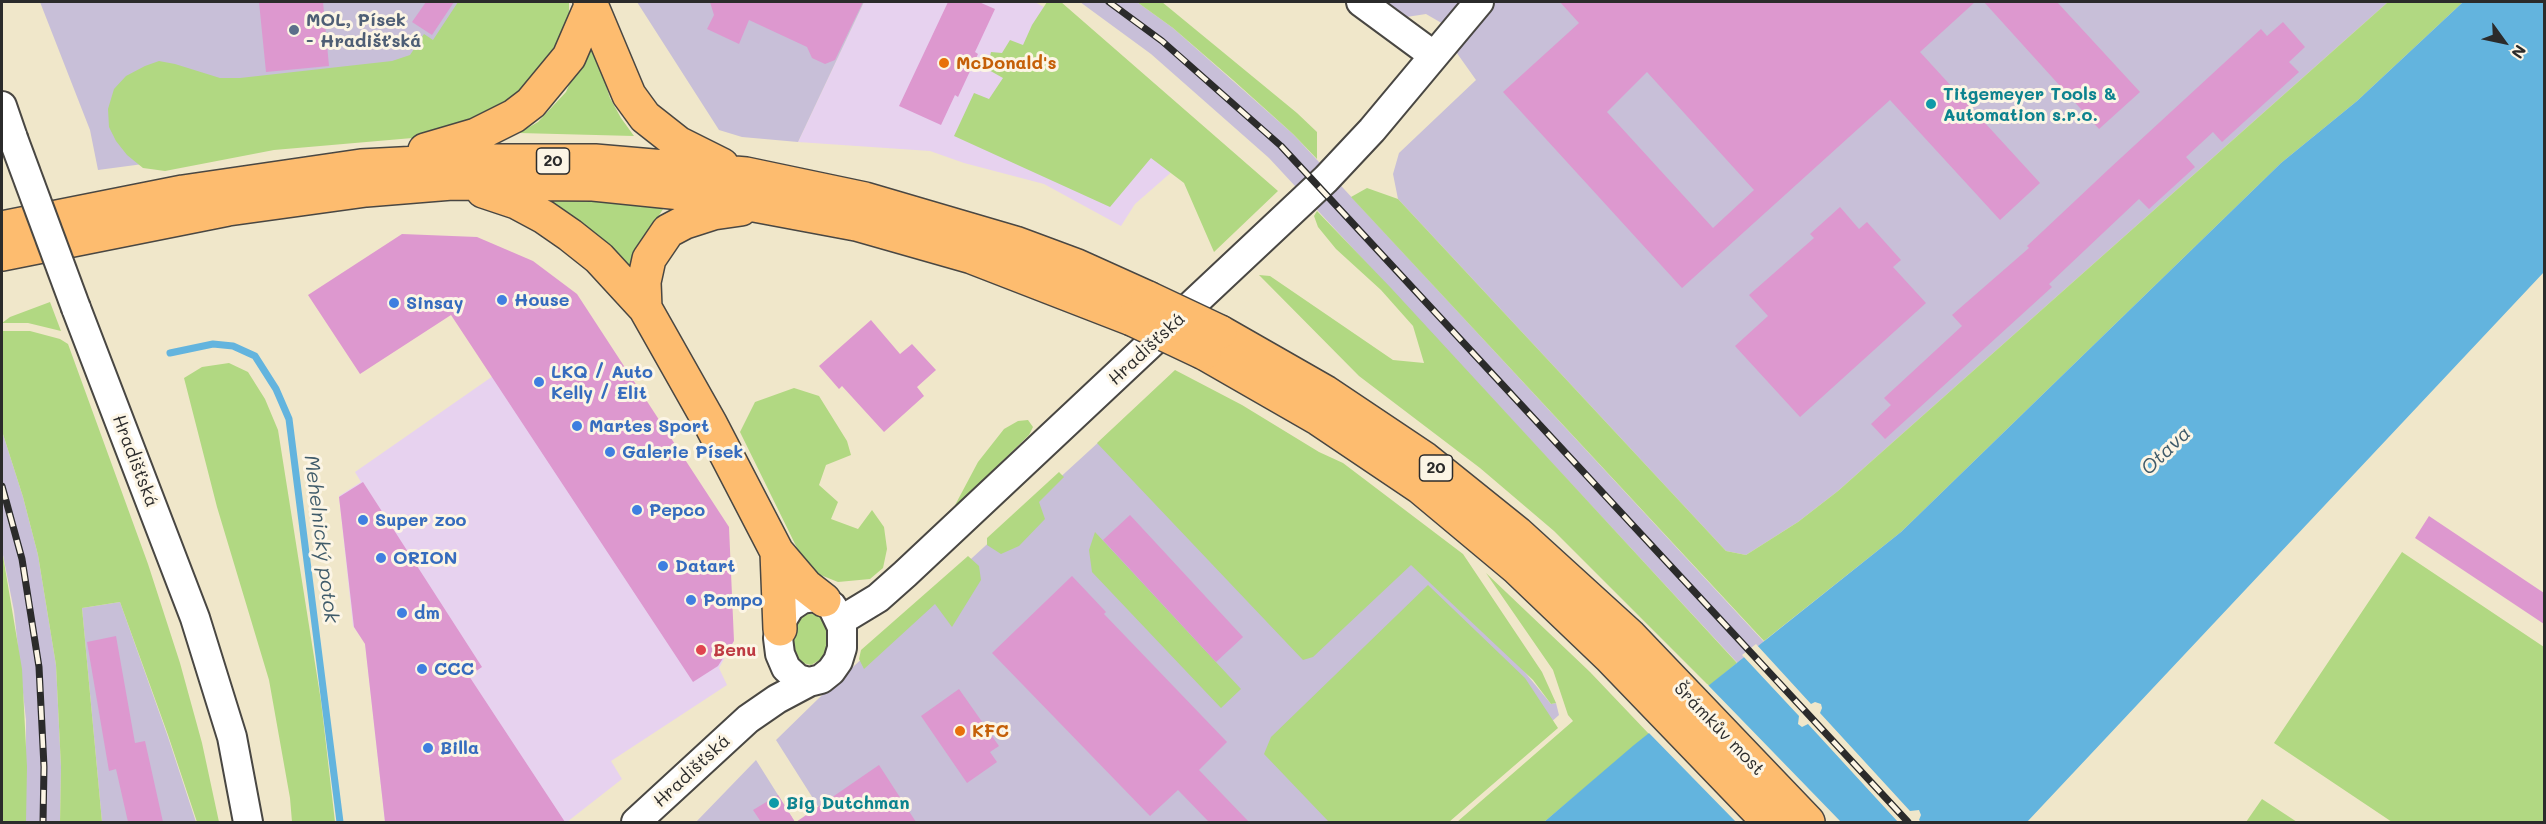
<!DOCTYPE html>
<html>
<head>
<meta charset="utf-8">
<style>
	body { margin:0 }
	#map { position:relative; width:2546px; height:824px; overflow:hidden; background:#f0e7ca; font-family:Mali,sans-serif }
	canvas { display:block }
	.frame { position:absolute; inset:0; border:3px solid #2b2b2b; pointer-events:none }
	.north { position:absolute; left:2474px; top:12px; width:60px; height:60px; -webkit-text-stroke:4px #fcf5e5; paint-order:stroke; rotate:123deg; font-size:16px; font-weight:700; line-height:24px; text-align:center; color:#2b2b2b }
	.north::after { content:''; display:block; margin:auto; width:21px; height:27px; background:#2b2b2b; clip-path:polygon(50% 0,100% 100%,50% 72%,0 100%) }
</style>
</head>
<body>
<div id="map">
<canvas width="2546" height="824"></canvas>
<div class="frame"></div>
<div class="north">N</div>
</div>
<script>
const g = document.querySelector('canvas').getContext('2d');
g.lineJoin = 'round';
function fillPath(path, color) {
  g.fillStyle = color;
  g.fill(path, 'evenodd');
}
function poly(rows) {
  const path = new Path2D();
  for (const r of rows) {
    path.moveTo(r[0], r[1]);
    for (let i = 2; i < r.length; i += 2) path.lineTo(r[i], r[i + 1]);
  }
  return path;
}
function trace(path, color, width, dash) {
  g.strokeStyle = color;
  g.lineWidth = width;
  g.lineCap = dash ? 'butt' : 'round';
  g.setLineDash(dash || []);
  g.stroke(path);
}
function label(font, color, halo, rows, align = 'center') {
  g.font = font + ' Mali,sans-serif';
  g.lineWidth = 6;
  g.setLineDash([]);
  g.textBaseline = 'middle';
  g.strokeStyle = halo;
  g.fillStyle = color;
  for (const [text, x, y, turn = 0] of rows) {
    g.save();
    g.translate(x, y);
    g.rotate((+turn || 0) * Math.PI / 180);
    g.textAlign = isNaN(turn) ? turn : align;
    if (halo) g.strokeText(text, 0, 0);
    g.fillText(text, 0, 0);
    g.restore();
  }
}
const built = poly([
	[864,2,1035,2,1049,10,1198,149,1135,204,1121,226,1044,184,964,163,930,151,798,142],
	[493,376,733,643,719,668,727,685,611,761,622,779,567,822,385,822,365,643,353,626,339,496,361,482,355,472]
]);
const industrial = poly([
	[40,2,554,2,421,127,98,170,90,130],
	[637,2,864,2,798,142,742,137,719,130],
	[1080,2,1137,2,1173,28,1293,134,1931,822,1885,822,1269,158,1151,54],
	[1385,2,2388,2,1838,491,1798,522,1746,555,1726,551,1398,199,1393,174,1399,153,1476,80,1454,49,1445,25,1426,14,1400,18],
	[1172,375,1367,523,1519,665,1551,704,1556,703,1559,715,1441,822,828,822,776,740,819,698],
	[2,431,23,497,38,555,56,665,61,767,60,822,26,822,26,720,14,611,2,550],
	[120,602,168,737,196,822,102,822,82,608],
	[756,760,795,822,696,822]
]);
const green = poly([
	[458,2,569,2,569,17,563,44,536,85,477,118,424,137,274,150,165,171,143,168,127,155,116,141,109,127,108,109,114,89,126,76,145,66,159,61,175,64,220,78,240,78,392,61,410,55,424,34,433,40],
	[1047,2,1061,2,1278,191,1214,252,1184,183,1151,158,1110,207,954,136,974,93,989,99,1003,78,987,69,991,52,1002,53,1010,40,1023,45,1032,25],
	[1137,2,1162,2,1297,113,1317,132,1317,159,1293,134,1233,80,1173,28],
	[2388,2,2463,2,2357,101,2281,163,1901,532,1764,641,1351,197,1367,188,1398,199,1726,551,1746,555,1798,522,1838,491],
	[590,37,610,98,621,118,634,136,519,133,538,122,566,92],
	[529,198,665,206,651,228,631,280],
	[1317,211,1391,288,1737,663,1709,686,1554,531,1480,468,1359,376,1259,275,1270,276,1393,360,1424,363,1413,326,1381,290,1336,249,1318,227,1314,216],
	[50,302,61,331,28,323,2,323,10,317],
	[2,331,30,331,60,339,68,344,148,564,180,663,202,743,219,822,197,822,168,735,120,602,82,608,102,822,60,822,61,767,56,665,38,555,23,497,2,431],
	[229,363,248,372,265,399,278,430,321,701,335,822,292,822,290,798,269,680,217,507,184,378,202,367],
	[1175,370,1242,405,1319,452,1343,463,1463,554,1542,672,1556,703,1551,704,1533,680,1411,565,1313,657,1303,660,1097,443],
	[794,388,819,396,847,441,851,455,826,465,819,485,838,502,831,519,858,529,872,510,884,527,887,549,883,568,870,579,838,582,813,572,798,550,740,432,755,402],
	[1028,420,1033,427,1029,435,953,509,978,462,1004,429,1018,421],
	[1059,472,1064,477,1039,502,1045,519,1019,546,1001,554,987,545,987,538],
	[1095,532,1241,689,1221,708,1092,572,1089,550],
	[2,550,22,669,27,767,26,822,2,822],
	[2402,552,2544,647,2544,822,2392,822,2274,743],
	[968,556,979,566,981,580,952,627,935,604,864,669,859,659,861,650],
	[1486,573,1590,672,1649,734,1544,822,1457,822,1573,721,1568,715,1553,670],
	[1428,585,1525,678,1558,728,1449,822,1329,822,1264,754,1271,737],
	[809,613,822,617,831,632,825,657,811,665,798,662,788,640,798,619],
	[2262,799,2297,822,2246,822]
]);
const water = poly([
	[2463,2,2544,2,2544,272,2027,822,1544,822,1634,745,1901,532,2281,163,2357,101]
]);
const pier = poly([
	[1756,644,1811,704,1815,702,1821,704,1822,708,1820,713,1910,811,1919,810,1921,815,1919,820,1921,822,1898,822,1808,724,1802,727,1798,724,1799,716,1742,655],
	[1707,684,1841,822,1736,822,1647,731]
]);
const stream = poly([
	[170,353,213,344,233,346,255,356,276,389,289,419,340,822]
]);
const building = poly([
	[259,2,323,2,329,66,266,72],
	[426,2,454,2,432,35,412,22],
	[710,2,863,2,835,60,825,64,812,58,807,47,749,20,739,44,707,29,714,15],
	[948,2,979,2,995,9,975,52,978,54,958,97,955,95,941,125,899,106],
	[1560,2,1975,2,1920,52,2040,183,2000,220,1890,100,1682,288,1503,92,1579,23],
	[1647,72,1754,190,1713,228,1607,112],
	[1984,2,2057,2,2140,92,2099,129],
	[2283,22,2305,47,2289,62,2299,72,2222,142,2213,132,2186,157,2195,167,2149,209,2139,199,2049,284,2052,287,1885,439,1871,424,1891,405,1884,398,1962,326,1952,315,2029,248,2027,246,2110,168,2261,29,2267,36],
	[1840,207,1859,229,1867,222,1901,260,1893,267,1926,303,1800,417,1735,346,1768,316,1749,295,1814,238,1810,234],
	[402,234,477,237,533,261,577,294,729,527,734,641,718,666,693,682,451,315,360,374,308,295],
	[871,320,900,354,912,344,936,370,917,387,924,396,884,432,842,386,839,389,819,366],
	[363,482,482,667,469,676,565,822,385,822,365,644,354,627,339,497],
	[1130,515,1243,637,1216,662,1103,540],
	[2429,516,2544,593,2544,624,2415,538],
	[1072,576,1106,612,1104,614,1227,742,1199,770,1249,822,1209,822,1178,790,1150,816,992,653],
	[116,636,135,743,145,741,163,822,128,822,116,769,109,771,87,642],
	[959,689,999,746,990,752,997,762,967,783,921,716],
	[879,765,916,822,796,822],
	[778,795,795,822,761,822,753,810]
]);
const minor = poly([
	[1361,2,1433,55],
	[2,106,13,138],
	[76,308,195,618,232,737,248,822],
	[840,621,878,598,905,574,1326,179,1372,130,1479,2],
	[636,822,748,719,777,699,809,682,821,679,831,671,838,661,842,648,842,627,832,606,816,597,802,599,790,607,782,620,778,638,780,654,786,668,798,679,809,682]
]);
const highway = poly([
	[590,2,629,95,645,117,678,143,722,165],
	[425,150,476,135,514,116,531,103,569,57,591,6],
	[483,191,516,202,544,217,570,235,599,258,645,308,710,423,777,552,806,586,824,600],
	[2,228,183,192,361,166,458,161,595,161,746,174,865,199,1015,243,1077,266,1148,298],
	[2,254,228,209,366,190,452,183,593,184,701,195,856,224,972,257,1132,319],
	[645,308,644,282,649,259,668,231,685,222,713,213,741,209],
	[1220,332,1325,392,1425,459,1517,533,1629,635,1808,822],
	[1204,353,1319,419,1420,487,1517,568,1610,657,1769,822],
	[777,552,780,629]
]);
const rail = poly([
	[1109,2,1162,41,1281,146,1908,822],
	[2,486,22,559,39,667,44,767,43,822]
]);
const minorBridge = poly([
	[13,138,76,308]
]);
const highwayBridge = poly([
	[1148,298,1220,332],
	[1132,319,1204,353]
]);
const markers = [
	[294,30,6,"#5c6f8a"],
	[944,63,6,"#e8710a"],
	[1931,104,6,"#0f9aa8"],
	[502,300,6,"#3f7fe0"],
	[394,303,6,"#3f7fe0"],
	[539,382,6,"#3f7fe0"],
	[577,426,6,"#3f7fe0"],
	[610,452,6,"#3f7fe0"],
	[637,510,6,"#3f7fe0"],
	[363,520,6,"#3f7fe0"],
	[381,558,6,"#3f7fe0"],
	[663,566,6,"#3f7fe0"],
	[691,600,6,"#3f7fe0"],
	[402,613,6,"#3f7fe0"],
	[701,650,6,"#e0444e"],
	[422,669,6,"#3f7fe0"],
	[960,731,6,"#e8710a"],
	[428,748,6,"#3f7fe0"],
	[774,803,6,"#0f9aa8"]
];
const shields = [
	[553,161,33],
	[1436,468,33]
];
const shieldNames = [
	["20",553,161],
	["20",1436,468]
];
const serviceNames = [
	["MOL, Písek",306,20],
	["- Hradišťská",306,41]
];
const foodNames = [
	["McDonald's",956,63],
	["KFC",972,731]
];
const cultureNames = [
	["Titgemeyer Tools &",1943,94],
	["Automation s.r.o.",1943,115],
	["Big Dutchman",786,803]
];
const shopNames = [
	["House",514,300],
	["Sinsay",406,303],
	["LKQ / Auto",551,372],
	["Kelly / Elit",551,393],
	["Martes Sport",589,426],
	["Galerie Písek",622,452],
	["Pepco",649,510],
	["Super zoo",375,520],
	["ORION",393,558],
	["Datart",675,566],
	["Pompo",703,600],
	["dm",414,613],
	["CCC",434,669],
	["Billa",440,748]
];
const streetNames = [
	["Hradišťská",1147,349,-43],
	["Hradišťská",135,461,69],
	["Šrámkův most",1719,729,46],
	["Hradišťská",692,771,-43]
];
const healthNames = [
	["Benu",713,650]
];
const waterNames = [
	["Otava",2166,451,-44],
	["Mehelnický potok",321,539,83]
];
fillPath(built, '#e7d2ef');
fillPath(industrial, '#c8bfd8');
fillPath(green, '#b1d882');
fillPath(water, '#63b4de');
fillPath(pier, '#f0e7ca');
trace(stream, '#63b4de', 7);
fillPath(building, '#dd98cf');
trace(minor, '#494743', 32);
trace(highway, '#494743', 36);
trace(minor, '#fff', 28);
trace(highway, '#fdbc6f', 33);
trace(rail, '#2b2b2b', 7);
trace(rail, '#fcf5e5', 4.5, [14]);
trace(minorBridge, '#494743', 32, []);
trace(highwayBridge, '#494743', 36, []);
trace(minorBridge, '#fff', 28);
trace(highwayBridge, '#fdbc6f', 33);
for (const [x, y, r, color] of markers) {
  const dot = new Path2D();
  dot.arc(x, y, r, 0, 2 * Math.PI);
  g.fillStyle = color;
  g.fill(dot);
  trace(dot, '#fcf5e5', 2);
}
for (const [x, y, w] of shields) {
  const box = new Path2D();
  box.roundRect(x - w / 2, y - 13, w, 26, 4.5);
  g.fillStyle = '#fcf5e5';
  g.fill(box);
  trace(box, '#2b2b2b', 1.5);
}
label('bold 16px', '#2b2b2b', null, shieldNames);
label('bold 18px', '#4e5e75', '#fcf5e5', serviceNames, 'left');
label('bold 18px', '#c56008', '#fcf5e5', foodNames, 'left');
label('bold 18px', '#0d838f', '#fcf5e5', cultureNames, 'left');
label('bold 18px', '#366cbe', '#fcf5e5', shopNames, 'left');
label('18px', '#2b2b2b', '#fcf5e5', streetNames);
label('bold 18px', '#be3a42', '#fcf5e5', healthNames, 'left');
label('italic 20px', '#3f5b6a', '#fcf5e5', waterNames);
</script>
</body>
</html>
